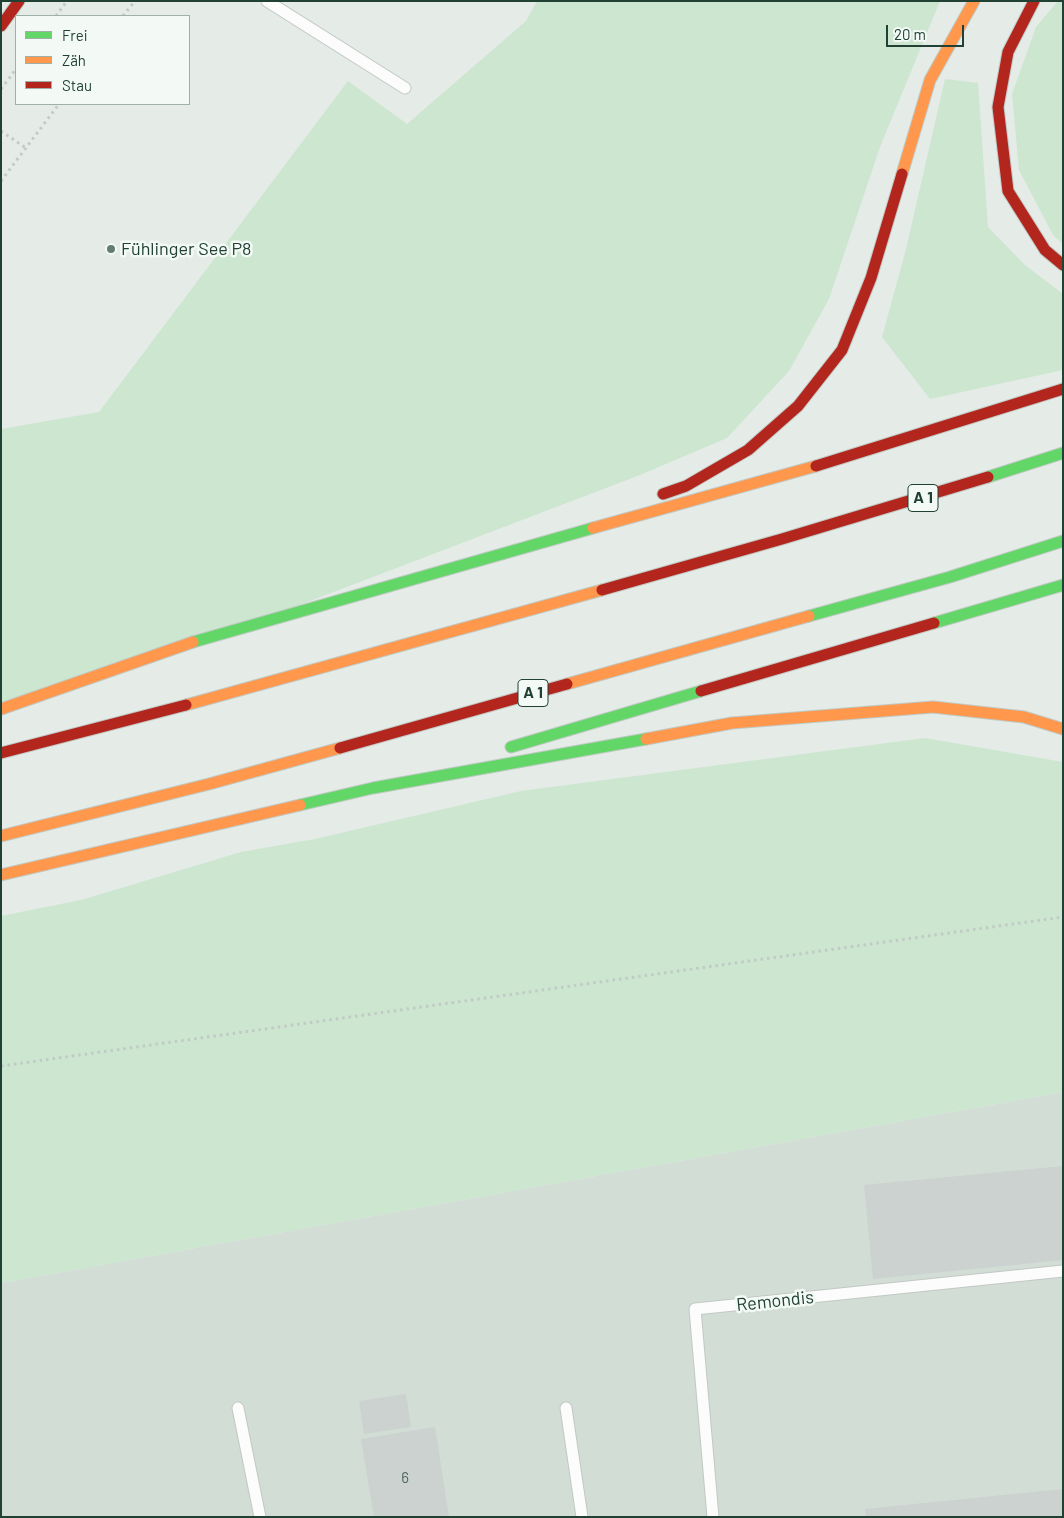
<!DOCTYPE html>
<html>
<head>
<meta charset="utf-8">
<style>
	body { margin:0 }
	#map { position:relative; width:1064px; height:1518px; overflow:hidden; background:#e5ebe7; font-family:Barlow,sans-serif }
	canvas { display:block }
	.frame { position:absolute; inset:0; border:2px solid #204133; pointer-events:none }
	.legend { position:absolute; left:15px; top:15px; width:175px; height:90px; box-sizing:border-box; background:#f3faf5; border:1px solid #9fb0a7; margin:0; padding:6px 9px; list-style:none; font-size:15px; color:#204133 }
	.legend li { display:flex; align-items:center; gap:10px; height:25px }
	.legend b { width:25px; border:1px solid #9fb0a7 }
	.scale { position:absolute; left:886px; top:25px; width:78px; height:22px; box-sizing:border-box; border:2px solid #204133; border-top:0; padding-left:6px; font-size:15px; line-height:18px; white-space:nowrap; color:#204133; -webkit-text-stroke:4px #f3faf5; paint-order:stroke }
</style>
</head>
<body>
<div id="map">
<canvas width="1064" height="1518"></canvas>
<div class="frame"></div>
<ul class="legend">
<li><b style="height:6px;background:#63d668"></b>Frei</li>
<li><b style="height:6px;background:#ff974d"></b>Zäh</li>
<li><b style="height:6px;background:#b3261e"></b>Stau</li>
</ul>
<div class="scale">20 m</div>
</div>
<script>
const g = document.querySelector('canvas').getContext('2d');
g.lineJoin = 'round';
function fillPath(path, color) {
  g.fillStyle = color;
  g.fill(path, 'evenodd');
}
function poly(rows) {
  const path = new Path2D();
  for (const r of rows) {
    path.moveTo(r[0], r[1]);
    for (let i = 2; i < r.length; i += 2) path.lineTo(r[i], r[i + 1]);
  }
  return path;
}
function trace(path, color, width, dash) {
  g.strokeStyle = color;
  g.lineWidth = width;
  g.lineCap = dash ? 'butt' : 'round';
  g.setLineDash(dash || []);
  g.stroke(path);
}
function label(font, color, halo, rows, align = 'center') {
  g.font = font + ' Barlow,sans-serif';
  g.lineWidth = 5;
  g.setLineDash([]);
  g.textBaseline = 'middle';
  g.strokeStyle = halo;
  g.fillStyle = color;
  for (const [text, x, y, turn = 0] of rows) {
    g.save();
    g.translate(x, y);
    g.rotate((+turn || 0) * Math.PI / 180);
    g.textAlign = isNaN(turn) ? turn : align;
    if (halo) g.strokeText(text, 0, 0);
    g.fillText(text, 0, 0);
    g.restore();
  }
}
const built = poly([
	[1063,1092,1063,1517,1,1517,1,1283]
]);
const green = poly([
	[537,1,940,1,880,147,829,299,789,371,727,438,640,475,213,638,1,702,1,429,99,412,348,81,407,124,526,21],
	[1058,1,1063,1,1063,244,1053,235,1019,170,1012,94,1036,27],
	[945,79,978,83,988,227,1025,265,1063,294,1063,370,930,399,882,337,906,249],
	[925,738,1063,762,1063,1092,1,1283,1,916,81,900,241,852,315,839,521,791]
]);
const building = poly([
	[1063,1166,1063,1260,873,1279,864,1185],
	[406,1394,411,1427,364,1434,359,1401],
	[435,1427,449,1517,374,1517,361,1439],
	[1063,1489,1063,1517,866,1517,865,1509]
]);
const path = poly([
	[56,16,67,1],
	[123,16,135,1],
	[1,89,16,69],
	[1,131,26,148],
	[1,181,59,104],
	[1,1066,1063,917]
]);
const lane = poly([
	[267,1,405,88],
	[238,1408,260,1517],
	[566,1408,582,1517],
	[713,1517,695,1309,1063,1271]
]);
const fast = poly([
	[988,477,1063,453],
	[809,616,950,577,1063,541],
	[934,623,1063,585],
	[193,642,593,528],
	[511,747,701,691],
	[300,805,373,788,646,739]
]);
const slow = poly([
	[902,174,930,80,974,1],
	[593,528,816,466],
	[567,684,809,616],
	[186,705,602,590],
	[1,709,193,642],
	[646,739,732,723,933,707,1024,717,1063,729],
	[1,836,209,784,340,748],
	[1,875,300,805]
]);
const jam = poly([
	[1034,1,1008,52,998,107,1008,191,1045,250,1063,265],
	[1,26,19,1],
	[816,466,1063,389],
	[663,494,686,486,748,450,798,406,842,350,871,278,902,174],
	[602,590,782,539,988,477],
	[701,691,934,623],
	[340,748,567,684],
	[1,753,186,705]
]);
const markers = [
	[111,249,5,"#657c72"]
];
const numberNames = [
	["6",405,1478]
];
const shields = [
	[923,498,30],
	[533,693,30]
];
const shieldNames = [
	["A 1",923,498],
	["A 1",533,693]
];
const poiNames = [
	["Fühlinger See P8",121,249]
];
const streetNames = [
	["Remondis",775,1301,-6]
];
fillPath(built, '#d2ddd6');
fillPath(green, '#cce6d0');
fillPath(building, '#ccd2cf');
trace(lane, '#c2c8c4', 13);
trace(fast, '#c0c9c4', 13);
trace(slow, '#c0c9c4', 13);
trace(jam, '#c0c9c4', 13);
trace(path, '#c1cbc5', 3, [2.5, 4]);
trace(lane, '#fbfcfb', 11);
trace(fast, '#63d668', 11);
trace(slow, '#ff974d', 11);
trace(jam, '#b3261e', 11);
for (const [x, y, r, color] of markers) {
  const dot = new Path2D();
  dot.arc(x, y, r, 0, 2 * Math.PI);
  g.fillStyle = color;
  g.fill(dot);
  trace(dot, '#f3faf5', 2);
}
label('15px', '#4c665b', null, numberNames);
for (const [x, y, w] of shields) {
  const box = new Path2D();
  box.roundRect(x - w / 2, y - 13.5, w, 27, 4);
  g.fillStyle = '#f3faf5';
  g.fill(box);
  trace(box, '#204133', 1);
}
label('bold 16px', '#204133', null, shieldNames);
label('18px', '#204133', '#f3faf5', poiNames, 'left');
label('18px', '#204133', '#f3faf5', streetNames);
</script>
</body>
</html>
